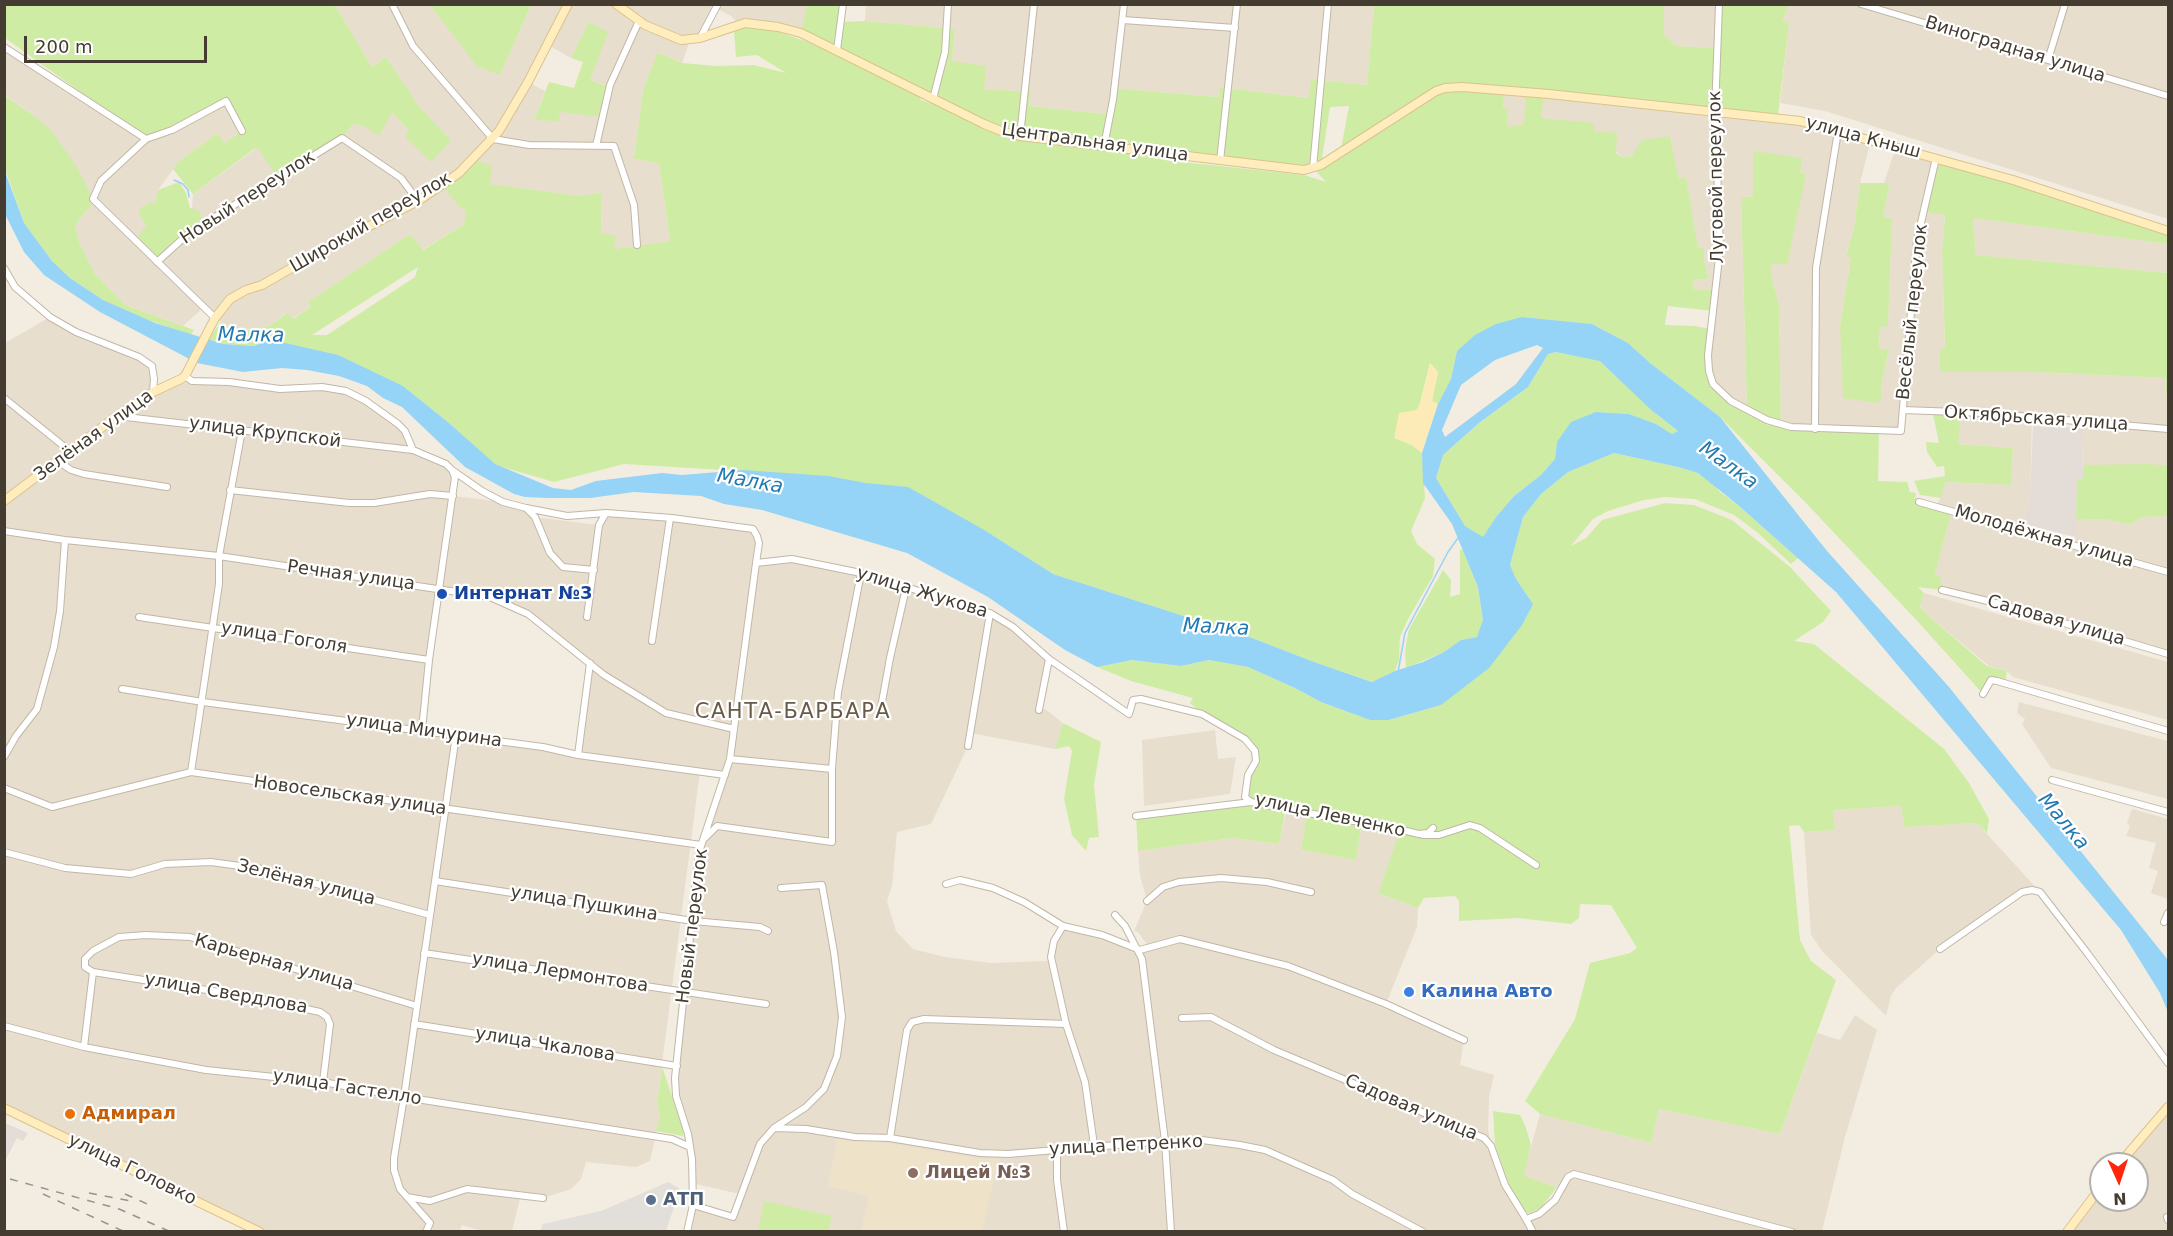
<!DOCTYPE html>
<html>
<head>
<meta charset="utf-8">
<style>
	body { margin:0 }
	#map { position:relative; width:2173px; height:1236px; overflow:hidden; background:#f3ede1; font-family:"DejaVu Sans",sans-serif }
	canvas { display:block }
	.frame { position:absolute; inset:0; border:6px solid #443c31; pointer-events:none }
	.north { position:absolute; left:2089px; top:1152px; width:60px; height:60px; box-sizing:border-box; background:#fff; border:2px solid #b4b1ad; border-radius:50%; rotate:177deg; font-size:16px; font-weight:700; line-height:24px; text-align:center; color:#443c31 }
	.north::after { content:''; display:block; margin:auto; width:21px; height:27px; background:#ff270b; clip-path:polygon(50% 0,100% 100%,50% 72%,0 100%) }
	.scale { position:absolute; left:24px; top:36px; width:183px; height:27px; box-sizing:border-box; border:3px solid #443c31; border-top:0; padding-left:8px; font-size:18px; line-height:21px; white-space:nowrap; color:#443c31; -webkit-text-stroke:4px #fff; paint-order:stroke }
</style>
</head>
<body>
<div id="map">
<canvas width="2173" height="1236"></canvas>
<div class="frame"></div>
<div class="north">N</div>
<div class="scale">200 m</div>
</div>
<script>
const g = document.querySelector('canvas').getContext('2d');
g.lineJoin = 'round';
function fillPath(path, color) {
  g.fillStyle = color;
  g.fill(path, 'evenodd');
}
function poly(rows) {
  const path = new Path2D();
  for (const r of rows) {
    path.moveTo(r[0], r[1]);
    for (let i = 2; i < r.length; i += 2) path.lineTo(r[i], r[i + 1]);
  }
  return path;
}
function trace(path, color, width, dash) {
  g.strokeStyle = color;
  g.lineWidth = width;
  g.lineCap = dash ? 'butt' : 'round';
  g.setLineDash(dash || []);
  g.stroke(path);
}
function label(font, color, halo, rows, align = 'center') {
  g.font = font + ' "DejaVu Sans",sans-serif';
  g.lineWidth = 4.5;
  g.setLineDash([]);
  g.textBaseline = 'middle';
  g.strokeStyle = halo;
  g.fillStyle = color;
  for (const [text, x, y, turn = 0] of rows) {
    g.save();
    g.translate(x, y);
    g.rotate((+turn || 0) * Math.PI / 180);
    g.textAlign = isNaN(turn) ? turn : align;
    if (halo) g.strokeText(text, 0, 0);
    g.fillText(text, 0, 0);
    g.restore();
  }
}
const residential = poly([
	[866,4,1374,5,1367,85,1311,79,1310,98,1221,87,1219,97,1111,88,1107,114,1029,106,1031,92,984,89,952,61,955,29,865,21],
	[335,5,430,5,500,75,531,5,807,5,801,33,739,24,731,16,716,8,700,38,690,40,682,63,659,52,643,90,634,159,659,163,670,241,614,249,601,233,602,192,581,196,489,184,467,211,464,224,422,250,410,234,308,303,311,307,292,319,286,313,271,325,239,334,215,318,204,307,183,326,125,305,95,274,80,244,75,225,89,208,33,115,5,95,4,47,145,139,226,101,242,131,224,143,218,133,180,160,158,190,155,204,147,204,139,214,146,225,192,209,193,194,258,147,278,177,342,138,353,124,364,126,392,112,409,131,450,141,419,106,386,57,372,67],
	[589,22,590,80,606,86,560,112,534,120,545,91,528,82,548,45,571,58],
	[1664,5,1719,5,1717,48,1676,46,1664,34],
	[1788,5,1854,5,1957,34,1861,5,2168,5,2168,219,1825,111,1780,103,1789,23,1783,21],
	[1505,90,1527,92,1524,124,1507,127,1508,109,1503,109],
	[1544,93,1800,121,1871,140,1860,183,1854,228,1846,255,1851,258,1840,326,1882,398,1881,385,1889,351,1879,350,1880,326,1888,326,1892,218,1883,216,1890,183,1884,183,1896,147,1936,158,1924,212,1945,214,1942,251,1945,349,1940,372,2033,372,2166,378,2165,395,2168,396,2168,466,2083,465,2081,422,2032,418,2030,496,2022,531,2075,545,2076,520,2106,519,2129,525,2142,517,2168,516,2168,654,1942,590,1935,575,1949,521,1937,507,1946,482,2011,485,2013,448,1957,444,1960,412,1903,410,1901,431,1781,424,1779,305,1771,275,1772,262,1787,264,1805,173,1800,172,1753,196,1741,197,1747,409,1731,401,1713,384,1709,371,1715,289,1694,290,1693,280,1709,279,1704,260,1704,249,1698,249,1686,178,1679,180,1670,136,1632,156,1622,157,1593,131,1594,124,1541,118],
	[1973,218,2168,244,2168,273,1976,255],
	[50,317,76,332,116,347,152,366,153,392,192,381,280,389,322,387,346,391,398,424,413,450,452,470,453,496,503,502,526,508,535,517,598,525,606,513,753,529,757,536,756,562,792,559,861,573,990,613,1013,627,1049,659,1039,710,1045,709,1063,723,1055,749,970,733,968,746,931,824,897,832,892,886,887,901,896,931,913,949,945,957,991,963,1047,961,1051,957,1063,926,1127,943,1142,958,1144,950,1147,949,1146,943,1138,932,1134,931,1147,901,1140,875,1138,851,1233,838,1279,844,1287,808,1307,812,1301,850,1356,860,1362,822,1401,831,1378,893,1418,908,1417,927,1386,1004,1464,1040,1460,1065,1494,1075,1489,1097,1488,1130,1491,1146,1505,1185,1526,1219,1539,1214,1555,1200,1561,1188,1523,1176,1540,1114,1651,1143,1659,1109,1780,1134,1817,1033,1840,1040,1855,1015,1877,1030,1845,1137,1822,1231,687,1231,693,1205,733,1217,742,1192,735,1193,692,1183,692,1159,675,1088,701,845,716,826,709,825,725,775,700,771,657,1103,660,1116,650,1161,636,1167,586,1162,581,1179,571,1189,543,1198,521,1194,512,1231,483,1231,462,1225,459,1232,260,1231,5,1108,5,343],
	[439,588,490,597,528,614,590,664,578,754,422,730],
	[1924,593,2168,662,2168,720,2013,677,2007,671,1989,666,1924,612,1920,605],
	[2019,702,2168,741,2168,799,2051,768,2022,724,2025,719,2017,713],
	[1215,730,1218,759,1236,757,1230,794,1144,806,1142,740],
	[1901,806,1904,827,1977,823,2040,892,2026,890,1940,949,1896,988,1891,996,1886,1016,1823,952,1811,935,1804,832,1835,830,1833,810],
	[2132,809,2168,819,2168,899,2151,893,2158,871,2149,868,2156,843,2126,836,2130,826,2127,823],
	[2168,1107,2168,1231,2067,1232,2101,1187,2101,1200,2137,1200,2137,1164,2119,1164]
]);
const industrial = poly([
	[2033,425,2082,428,2083,479,2077,479,2076,537,2023,524,2030,496],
	[5,1123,28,1133,23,1141,17,1138,5,1161]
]);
const education = poly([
	[837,1139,881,1142,982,1159,999,1158,982,1231,861,1231,869,1196,828,1186]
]);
const green = poly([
	[5,5,335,5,372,67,386,57,419,106,451,141,431,162,405,137,409,131,392,112,379,136,364,126,353,124,342,138,278,178,258,148,254,149,193,194,173,169,180,160,218,133,224,143,242,131,226,101,172,130,146,139,5,38],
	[430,5,531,5,500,75,477,66],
	[807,5,843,5,840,22,865,21,955,29,952,61,986,66,984,89,1031,92,1029,106,1106,114,1111,88,1219,97,1220,87,1309,98,1311,79,1367,85,1374,5,1664,5,1664,34,1676,46,1717,48,1715,112,1544,94,1541,118,1594,123,1594,131,1617,133,1616,153,1622,157,1632,156,1642,140,1670,136,1679,179,1686,177,1698,248,1704,248,1704,260,1709,279,1693,280,1694,290,1716,289,1713,311,1668,306,1665,325,1695,326,1711,329,1708,355,1713,384,1731,401,1747,408,1741,197,1753,196,1753,151,1802,158,1800,172,1806,174,1787,265,1772,263,1771,275,1779,305,1781,424,1879,431,1878,481,1907,482,1910,492,1916,493,1915,506,1919,502,1950,511,1949,521,1935,575,1940,576,1942,590,1918,587,1924,593,1920,606,1924,612,1987,666,2007,671,2005,683,1991,680,1983,694,1920,624,1806,503,1720,417,1650,363,1628,343,1592,324,1522,317,1457,351,1451,379,1438,404,1432,401,1438,372,1430,363,1419,407,1394,438,1412,445,1422,453,1425,498,1411,531,1417,544,1435,559,1433,576,1408,619,1400,637,1399,659,1395,671,1373,682,1314,662,1252,638,1053,574,986,531,866,483,805,475,624,464,554,482,495,465,449,423,403,386,264,342,254,346,223,344,208,340,221,322,239,334,271,325,287,313,293,319,311,307,308,302,410,234,423,250,464,224,466,211,460,207,442,185,473,159,492,166,490,184,581,196,602,192,601,233,616,236,614,249,670,241,659,163,634,159,643,90,658,52,682,63,716,66,754,65,786,73,757,55,736,57,734,31,747,27,770,29,808,42,857,65,919,97,921,100,948,109,1009,139,1098,148,1173,161,1304,175,1326,182,1313,168,1011,134,801,33],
	[1505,91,1526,92,1524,124,1507,127,1508,109,1503,108],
	[1349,106,1340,154,1321,164,1330,107],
	[418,267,415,277,327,335,312,335],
	[1722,5,1788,5,1783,21,1789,23,1778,115,1723,108,1718,102],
	[589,22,608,32,590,80,606,86,609,89,603,117,560,112,559,121,534,120,549,82,574,88,583,62,571,58],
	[4,95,33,115,50,129,77,167,93,199,89,208,75,225,80,244,95,274,125,305,194,330,191,335,131,314,103,300,70,278,52,261,24,223,5,169],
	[1936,158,2168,231,2168,244,1973,218,1976,255,2168,273,2168,396,2165,395,2166,378,2033,372,1940,372,1940,349,1945,348,1942,251,1945,215,1924,212],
	[179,182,186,193,190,208,198,210,205,223,157,262,136,241,146,225,139,214,139,209,147,204,155,203,158,190],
	[1860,183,1890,183,1883,216,1892,218,1888,326,1880,327,1879,349,1889,350,1881,385,1882,398,1877,403,1843,398,1840,326,1851,258,1846,256,1854,228],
	[1556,352,1600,360,1650,409,1678,431,1672,434,1656,424,1629,414,1596,412,1557,442,1555,459,1541,475,1514,496,1496,517,1483,538,1465,526,1436,478,1443,455,1478,424,1528,387,1548,354],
	[1961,412,1958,444,2013,448,2011,485,1946,482,1941,498,1920,495,1914,481,1945,476,1944,466,1937,467,1927,452,1926,442,1939,443,1933,414],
	[1614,453,1678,467,1698,473,1712,483,1720,492,1738,505,1798,558,1791,564,1758,533,1734,515,1695,499,1665,497,1644,500,1608,511,1593,519,1571,546,1586,538,1602,520,1665,503,1694,505,1732,520,1790,567,1831,611,1823,622,1794,641,1814,644,1944,749,1969,783,1989,819,1987,833,1977,823,1904,827,1901,806,1833,810,1835,830,1804,832,1799,825,1789,826,1800,940,1811,961,1836,980,1780,1134,1659,1109,1651,1143,1540,1114,1525,1101,1575,1019,1590,963,1630,953,1637,948,1611,905,1580,904,1579,918,1571,924,1518,918,1459,921,1459,901,1455,896,1424,898,1418,908,1378,893,1400,831,1362,822,1356,860,1301,850,1307,812,1286,808,1279,844,1233,838,1138,851,1136,816,1250,802,1245,797,1248,775,1255,761,1251,744,1202,714,1190,703,1193,698,1131,681,1097,667,1132,660,1181,666,1209,660,1248,667,1295,688,1321,702,1370,720,1390,720,1441,705,1533,604,1516,579,1510,565,1523,517,1541,494,1568,472],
	[2149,464,2168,466,2168,516,2142,517,2129,525,2106,519,2076,520,2077,478,2083,479,2083,465],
	[1460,550,1463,550,1478,587,1483,620,1478,637,1461,640,1444,652,1406,668,1405,651,1409,629,1443,570,1451,580,1450,597,1460,594],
	[1063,723,1101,742,1094,785,1099,837,1089,838,1086,851,1072,835,1064,799,1072,751,1069,746,1055,749],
	[662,1066,683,1131,683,1136,656,1131,660,1116,657,1103],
	[1493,1111,1520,1115,1525,1125,1531,1145,1524,1176,1557,1187,1541,1208,1530,1213,1526,1212,1510,1187,1495,1145],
	[764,1201,832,1216,828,1231,758,1231]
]);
const sand = poly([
	[1430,363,1438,372,1432,401,1438,404,1422,453,1412,445,1394,438,1399,413,1416,410,1419,407]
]);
const parking = poly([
	[668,1182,680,1189,666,1231,540,1231,543,1224,601,1211]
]);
const water = poly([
	[4,169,24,223,52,261,70,278,103,300,155,323,223,344,254,346,264,342,276,341,338,355,403,386,449,423,495,464,553,488,571,490,596,481,662,473,682,475,743,470,828,476,866,483,908,487,986,531,1053,574,1252,638,1314,662,1372,682,1395,671,1423,662,1444,652,1461,640,1477,637,1483,620,1478,587,1452,524,1423,483,1422,453,1438,404,1451,379,1457,351,1475,335,1496,324,1522,317,1592,324,1628,343,1650,363,1720,417,1827,551,1949,687,2168,960,2168,1012,2160,993,2121,930,1836,592,1738,505,1698,473,1678,467,1614,453,1568,472,1541,494,1523,517,1510,565,1516,579,1533,604,1522,625,1489,668,1441,705,1389,720,1370,720,1321,702,1295,688,1248,667,1209,660,1181,666,1132,660,1097,667,1065,650,988,597,907,553,762,510,724,504,701,496,634,492,590,498,548,498,525,497,514,494,465,467,402,407,383,398,367,386,339,376,307,370,282,368,243,372,197,363,100,312,44,275,24,252,5,214],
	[1537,345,1543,348,1516,384,1445,437,1442,430,1461,385,1495,360],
	[1556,352,1600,361,1650,409,1678,431,1672,434,1656,424,1629,414,1596,412,1571,422,1557,442,1555,459,1541,475,1514,496,1496,517,1483,537,1465,526,1436,478,1443,455,1479,423,1528,387,1548,354]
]);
const stream = poly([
	[174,180,183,184,188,190,189,197],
	[1398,672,1405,633,1448,552,1458,538]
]);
const street = poly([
	[392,4,413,46,493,139,529,145,614,146,634,205,637,245],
	[1719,4,1715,112,1720,249,1708,355,1709,371,1713,384,1731,401,1767,420,1791,427,1901,431,1917,240,1936,158],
	[1861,4,2168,96],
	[1123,20,1235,28],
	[700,38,718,4],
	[4,47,146,139,101,181,93,199,215,318],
	[837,50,843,4],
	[2048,60,2065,4],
	[933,99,945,52,948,4],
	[1020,136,1034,4],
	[146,139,172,130,226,101,242,131],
	[596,146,610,85,639,21],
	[1104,146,1113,100,1124,4],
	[1220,161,1237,4],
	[1313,168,1328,4],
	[157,262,189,233,342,138,401,178,418,201],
	[4,268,15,287,50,317,76,332,139,357,152,366,154,379,153,392],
	[185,376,192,381,229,382,280,389,322,387,346,391,366,401,398,424,405,431,413,450],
	[4,398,71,452],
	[1903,410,1984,413,2168,429],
	[117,416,413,450,446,464,452,470,455,477,429,660,422,730],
	[1815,429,1816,268,1838,131],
	[58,461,71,470,84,474,167,487],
	[452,470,482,491,503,502,526,508,535,517,550,553,563,567,594,570],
	[230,490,349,503,374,503,430,494,453,496],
	[1919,502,2168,572],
	[526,508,567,516,606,513],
	[4,531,65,540,219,556,490,597,528,614,604,675,666,713,734,729],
	[756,563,792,559,861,573,990,613,1013,627,1049,659,1129,714,1133,700,1141,699,1202,714,1245,739,1255,751,1256,761,1248,775,1245,797,1251,802,1345,820,1372,823,1419,834,1428,833,1433,828],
	[1942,590,2000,604,2168,654],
	[139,617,429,660],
	[587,617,599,525,606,513,672,518,753,529,757,536,759,543,756,563,730,759,699,852,675,1078,676,1096,688,1134,692,1159,693,1205],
	[652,641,670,518],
	[122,689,203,702,543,747,578,755,725,775],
	[1983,694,1991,680,1997,681,2168,731],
	[1039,710,1049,659],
	[880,713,890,658,906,588],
	[968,746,990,613],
	[578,755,590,663],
	[4,757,16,736,37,709,54,647,60,611,65,540],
	[730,759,832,769],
	[191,772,219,584,219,556,242,430],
	[2052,780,2168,812],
	[4,788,52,807,191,772,701,845],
	[1136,816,1251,802],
	[1423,835,1439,835,1470,825,1480,828,1536,865],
	[705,838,717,826,832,842,832,769,838,692,861,573],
	[4,852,65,868,131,874,165,864,211,862,262,869,430,915],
	[435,881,693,921,760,927,768,931],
	[946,884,960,880,993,888,1024,902,1063,926,1102,935,1140,950,1180,939,1288,966,1386,1004,1464,1040],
	[1147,901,1163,887,1179,882,1221,878,1267,882,1311,892],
	[1115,915,1125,926,1142,959,1165,1141,1171,1232],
	[2164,922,2168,913],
	[1063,926,1054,941,1051,957,1066,1024,1085,1082,1094,1145],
	[1940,949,2022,892,2032,890,2040,892,2088,954,2168,1063],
	[424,953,766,1004],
	[93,972,251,997,320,1012,327,1017,330,1024,323,1082],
	[1182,1018,1211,1017,1274,1050,1484,1138,1491,1146,1505,1185,1526,1219,1539,1214,1555,1200,1568,1177,1574,1174,1792,1232],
	[414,1024,677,1066],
	[4,1026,84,1047,206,1070,323,1082,404,1097,672,1139,690,1147],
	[84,1047,93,972,85,967,85,959,93,951,119,937,146,935,190,937,417,1006],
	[774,1128,806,1129,855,1137,890,1138,980,1153,1008,1154,1165,1141,1202,1140,1240,1145,1265,1150,1333,1180,1352,1194,1423,1232],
	[890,1138,907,1030,912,1022,924,1019,1066,1024],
	[1057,1150,1057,1180,1064,1232],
	[407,1197,430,1201,467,1189,543,1198],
	[2167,1217,2168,1220],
	[1526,1219,1533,1232],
	[426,1232,430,1223,400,1189,394,1170,394,1158,404,1097,456,735],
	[687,1232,693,1205,733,1217,760,1144,774,1128,806,1107,824,1089,837,1056,842,1017,834,952,822,885,781,888]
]);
const secondary = poly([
	[616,4,645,25,681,40,700,38,745,23,778,27,801,33,984,124,1001,131,1020,136,1304,170,1321,165,1436,91,1445,88,1462,87,1549,94,1800,121,2013,180,2168,231],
	[4,501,117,416,153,392,181,379,185,376,215,318,230,299,246,290,262,285,323,250,418,201,459,173,499,131,528,82,568,4],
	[4,1108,260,1232],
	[2119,1164,2168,1107],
	[2067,1232,2101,1187]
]);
const rail = poly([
	[10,1179,119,1209,171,1232],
	[89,1193,131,1201],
	[43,1194,125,1232],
	[125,1194,154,1207]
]);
const markers = [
	[442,594,6,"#1a4fb4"],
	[1409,992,6,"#3f7fe0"],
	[70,1114,6,"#e8710a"],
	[913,1173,6,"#8d6e63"],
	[651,1200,6,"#5c6f8a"]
];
const streetNames = [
	["Виноградная улица",2015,50,17],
	["улица Кныш",1863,138,15],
	["Центральная улица",1095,143,8],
	["Луговой переулок",1717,177,-91],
	["Новый переулок",248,198,-33],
	["Широкий переулок",371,223,-30],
	["Весёлый переулок",1913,312,-84],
	["Октябрьская улица",2036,419,4],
	["улица Крупской",265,433,7],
	["Зелёная улица",94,436,-36],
	["Молодёжная улица",2044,537,16],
	["Речная улица",351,576,8],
	["улица Жукова",922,593,17],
	["Садовая улица",2056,621,16],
	["улица Гоголя",284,638,9],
	["улица Мичурина",424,731,8],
	["Новосельская улица",350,796,8],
	["улица Левченко",1330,816,12],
	["Зелёная улица",306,883,14],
	["улица Пушкина",584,904,9],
	["Новый переулок",693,926,-83],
	["Карьерная улица",274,963,16],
	["улица Лермонтова",560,973,9],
	["улица Свердлова",226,994,10],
	["улица Чкалова",545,1045,9],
	["улица Гастелло",347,1088,9],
	["Садовая улица",1411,1108,23],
	["улица Петренко",1126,1146,-3],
	["улица Головко",132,1170,26]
];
const transitNames = [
	["Интернат №3",454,594]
];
const shopNames = [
	["Калина Авто",1421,992]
];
const foodNames = [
	["Адмирал",82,1114]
];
const educationNames = [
	["Лицей №3",925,1173]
];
const serviceNames = [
	["АТП",663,1200]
];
const waterNames = [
	["Малка",251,336,1],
	["Малка",1728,466,36],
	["Малка",750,482,10],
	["Малка",1216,628,3],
	["Малка",2063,822,50]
];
const quarterNames = [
	["САНТА-БАРБАРА",793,713]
];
fillPath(residential, '#e7dece');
fillPath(industrial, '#e4ddd7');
fillPath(education, '#eee2c9');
fillPath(green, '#cfeca4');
fillPath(sand, '#fdebb7');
fillPath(parking, '#e2dfda');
fillPath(water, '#95d3f7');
trace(stream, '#95d3f7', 1.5);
trace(street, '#c1b7a6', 8);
trace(secondary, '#dac38d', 10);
trace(street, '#fff', 6);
trace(secondary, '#ffedbe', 8);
trace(rail, '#939393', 1.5, [8, 8]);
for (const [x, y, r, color] of markers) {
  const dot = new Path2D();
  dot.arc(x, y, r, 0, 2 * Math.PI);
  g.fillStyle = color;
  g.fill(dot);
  trace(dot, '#fff', 2);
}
label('18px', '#443c31', '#fff', streetNames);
label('bold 18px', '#164399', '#fff', transitNames, 'left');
label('bold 18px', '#366cbe', '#fff', shopNames, 'left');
label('bold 18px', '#c56008', '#fff', foodNames, 'left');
label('bold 18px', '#785e54', '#fff', educationNames, 'left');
label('bold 18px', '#4e5e75', '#fff', serviceNames, 'left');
label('italic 20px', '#207ab1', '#fff', waterNames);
g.letterSpacing = '1.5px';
label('21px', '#685a48', '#fff', quarterNames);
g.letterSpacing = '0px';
</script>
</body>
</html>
